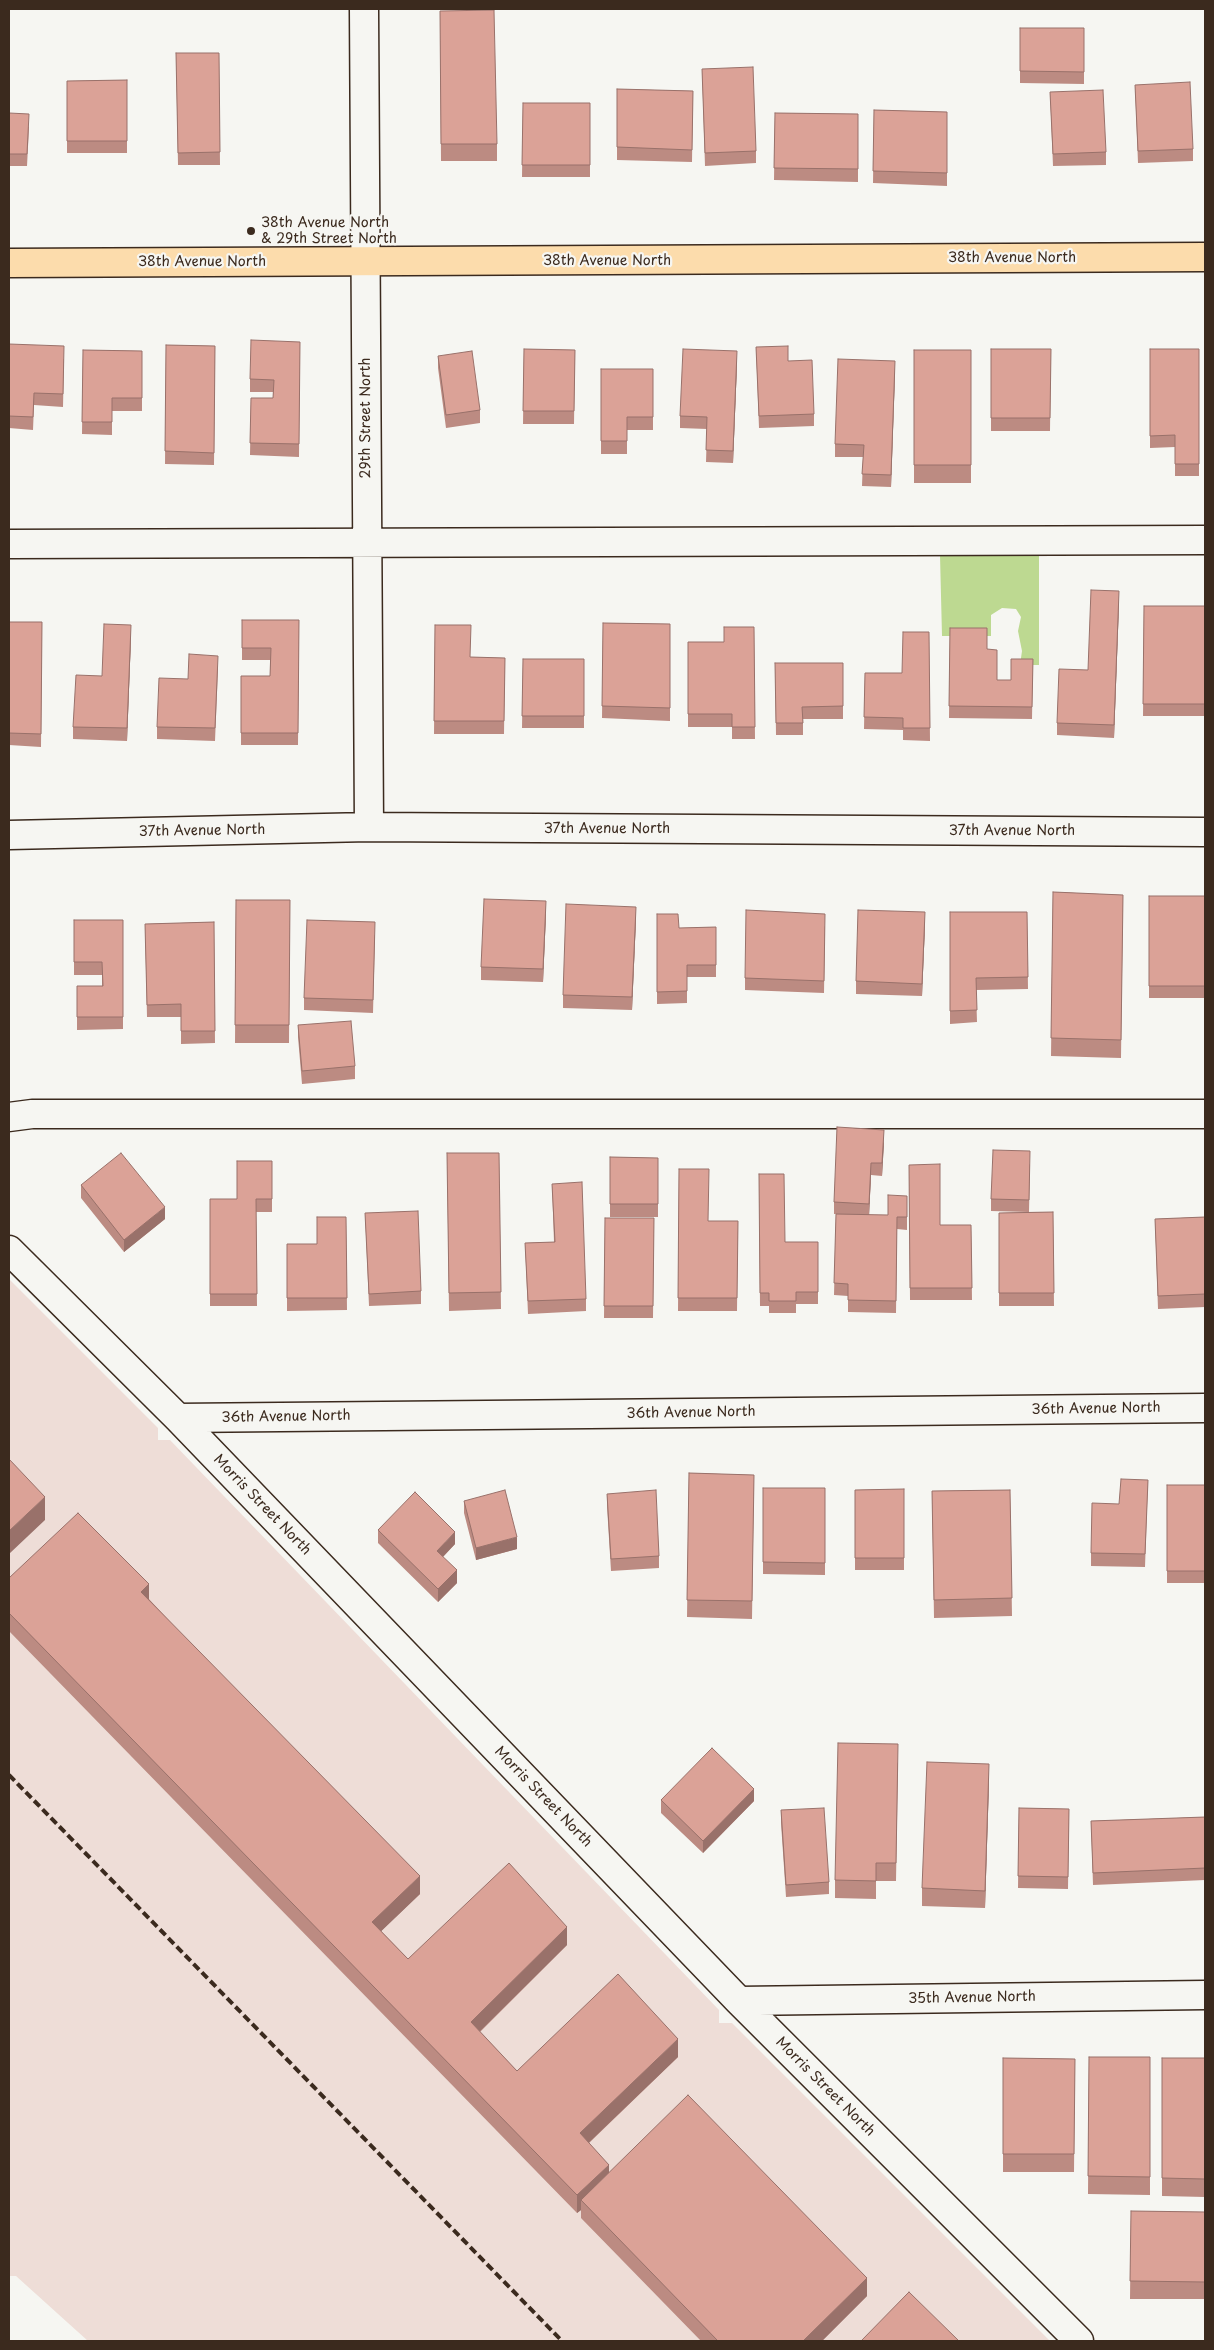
<!DOCTYPE html>
<html>
<head>
<meta charset="utf-8">
<style>
	body { margin:0 }
	#map { position:relative; width:1214px; height:2350px; overflow:hidden; background:#f6f6f2; font-family:"Playpen Sans",sans-serif }
	canvas { display:block }
	.frame { position:absolute; inset:0; border:10px solid #3b2a1e; pointer-events:none }
</style>
</head>
<body>
<div id="map">
<canvas width="1214" height="2350"></canvas>
<div class="frame"></div>
</div>
<script>
const g = document.querySelector('canvas').getContext('2d');
g.lineJoin = 'round';
function fillPath(path, color) {
  g.fillStyle = color;
  g.fill(path, 'evenodd');
}
function poly(rows) {
  const path = new Path2D();
  for (const r of rows) {
    path.moveTo(r[0], r[1]);
    for (let i = 2; i < r.length; i += 2) path.lineTo(r[i], r[i + 1]);
  }
  return path;
}
function trace(path, color, width, dash) {
  g.strokeStyle = color;
  g.lineWidth = width;
  g.lineCap = dash ? 'butt' : 'round';
  g.setLineDash(dash || []);
  g.stroke(path);
}
function label(font, color, halo, rows, align = 'center') {
  g.font = font + ' "Playpen Sans",sans-serif';
  g.lineWidth = 4.5;
  g.setLineDash([]);
  g.textBaseline = 'middle';
  g.strokeStyle = halo;
  g.fillStyle = color;
  for (const [text, x, y, turn = 0] of rows) {
    g.save();
    g.translate(x, y);
    g.rotate((+turn || 0) * Math.PI / 180);
    g.textAlign = isNaN(turn) ? turn : align;
    if (halo) g.strokeText(text, 0, 0);
    g.fillText(text, 0, 0);
    g.restore();
  }
}
const built = poly([
	[9,1279,158,1428,158,1440,170,1440,719,2010,719,2023,732,2023,1050,2341,88,2341,16,2276,9,2276]
]);
const green = poly([
	[940,555,1039,555,1039,665,1020,665,1022,651,1018,631,1021,617,1016,609,1002,608,991,615,991,636,942,636]
]);
const minor = poly([
	[364,9,369,827],
	[9,544,1205,540],
	[9,835,369,827,1205,832],
	[9,1117,32,1114,1205,1114],
	[9,1250,178,1418,739,2001,1079,2341],
	[178,1418,1205,1408],
	[739,2001,1205,1995]
]);
const major = poly([
	[9,263,1205,257]
]);
const rail = poly([
	[9,1775,562,2341]
]);
const wall = poly([
	[440,11,497,144,497,161,441,161],
	[1020,28,1084,28,1084,84,1020,83],
	[176,53,219,53,220,165,178,165],
	[702,69,756,151,756,163,705,166],
	[127,80,127,153,67,153,67,81],
	[1135,85,1193,149,1193,161,1138,163],
	[617,89,693,91,692,162,617,160],
	[1050,92,1106,152,1106,165,1053,166],
	[523,103,590,103,590,177,522,177],
	[874,110,947,112,947,186,873,183],
	[9,113,29,127,27,166,9,166],
	[775,113,858,114,858,182,774,180],
	[300,342,299,457,250,455,251,398,273,398,273,392,250,392,250,379],
	[9,344,64,359,63,407,34,405,33,430,9,428],
	[166,345,215,346,214,465,165,464],
	[756,347,788,361,814,414,814,426,759,428],
	[524,349,575,350,574,424,523,424],
	[991,349,1051,349,1050,431,991,431],
	[1150,349,1199,349,1199,476,1175,476,1175,447,1150,448],
	[83,350,142,351,142,411,112,411,112,435,82,434],
	[914,350,971,350,971,483,914,483],
	[438,356,480,410,480,423,446,428,438,368],
	[737,364,733,463,706,462,707,429,680,428,680,416],
	[601,369,653,369,653,430,627,430,627,454,601,454],
	[895,373,891,487,862,486,863,457,835,457,835,444],
	[1119,603,1114,738,1057,735,1057,723,1088,670],
	[1144,606,1205,606,1205,716,1143,716],
	[242,620,299,620,298,745,241,745,241,676,270,676,270,660,242,660],
	[9,622,42,622,41,747,9,745],
	[603,623,670,624,670,721,602,718],
	[435,625,470,657,505,658,504,734,434,734],
	[754,627,755,739,732,739,732,727,688,727,688,642,724,642],
	[950,628,997,680,1011,680,1033,659,1032,719,949,718],
	[929,632,930,741,903,740,903,730,864,729,865,673,902,673],
	[131,637,127,741,73,739,73,727,102,676],
	[523,659,584,659,584,728,522,728],
	[775,663,843,663,843,719,803,719,803,735,776,735],
	[218,668,215,741,157,739,157,727],
	[1053,892,1123,895,1121,1058,1051,1056],
	[1149,896,1205,896,1205,998,1149,998],
	[236,900,290,900,289,1043,235,1043],
	[950,912,1027,912,1028,989,976,990,977,1022,950,1024],
	[546,914,543,982,481,980,481,967],
	[657,914,679,928,716,927,716,977,687,977,687,1003,657,1004],
	[636,919,632,1010,563,1008,563,995],
	[74,920,123,920,123,1029,77,1030,77,986,102,986,102,975,74,975],
	[214,922,215,1043,181,1044,181,1017,147,1017,145,924],
	[925,925,922,996,856,994,856,981],
	[825,926,824,993,745,990,745,978],
	[375,935,373,1013,304,1010,304,998],
	[298,1025,355,1066,355,1079,302,1084,298,1037],
	[884,1142,882,1176,871,1175,869,1215,888,1215,907,1196,907,1230,897,1229,896,1313,848,1312,848,1296,834,1295,836,1214,834,1214,834,1202],
	[447,1153,499,1153,501,1309,449,1311],
	[610,1157,658,1158,658,1217,610,1217],
	[272,1161,272,1212,256,1212,257,1306,210,1306,210,1199,237,1199],
	[1030,1164,1029,1212,1053,1212,1054,1306,999,1306,999,1213,1028,1212,991,1211,991,1199],
	[909,1165,940,1225,971,1225,972,1300,910,1300],
	[679,1169,708,1221,738,1221,737,1311,678,1311],
	[759,1174,785,1242,818,1242,818,1304,796,1304,796,1313,769,1313,769,1306,760,1306],
	[552,1184,586,1299,586,1311,528,1314,525,1243,554,1242],
	[81,1185,165,1219,124,1252,81,1198],
	[365,1213,421,1291,421,1304,369,1306],
	[346,1217,347,1310,287,1311,287,1244,317,1244],
	[1205,1217,1205,1307,1158,1309,1155,1219],
	[605,1218,654,1218,653,1318,604,1318],
	[689,1473,754,1475,752,1619,687,1617],
	[1148,1480,1145,1567,1091,1566,1091,1553,1119,1504],
	[1167,1485,1205,1485,1205,1583,1167,1583],
	[763,1488,825,1488,825,1575,763,1574],
	[904,1489,904,1570,855,1570,855,1490],
	[1010,1490,1012,1616,934,1618,932,1491],
	[607,1494,659,1556,659,1568,611,1571,607,1506],
	[464,1501,517,1549,476,1560,464,1513],
	[378,1530,455,1544,443,1557,457,1583,438,1602,378,1543],
	[9,1578,149,1599,420,1894,381,1931,408,1959,567,1945,480,2032,517,2071,678,2057,589,2143,609,2172,867,2296,822,2341,701,2341,581,2218,581,2210,577,2213,9,1631],
	[898,1762,896,1881,876,1881,876,1899,835,1898,835,1880],
	[989,1782,985,1908,922,1906,922,1888],
	[661,1800,754,1801,703,1853,661,1813],
	[1019,1808,1069,1809,1068,1889,1018,1888],
	[781,1810,829,1882,829,1894,786,1897,781,1823],
	[1205,1817,1205,1880,1093,1885,1091,1821],
	[1089,2057,1150,2057,1150,2195,1088,2194],
	[1003,2058,1075,2059,1074,2172,1003,2172],
	[1162,2058,1205,2058,1205,2197,1162,2196],
	[1131,2211,1205,2212,1205,2299,1130,2299]
]);
const shadedWall = poly([
	[737,351,737,364,733,463,733,451],
	[895,361,895,373,891,487,891,475],
	[1119,591,1119,603,1114,738,1114,725],
	[131,625,131,637,127,741,127,728],
	[546,901,546,914,543,982,543,969],
	[636,907,636,919,632,1010,632,997],
	[925,912,925,925,922,996,922,984],
	[884,1130,884,1142,882,1176,882,1163],
	[871,1163,871,1175,869,1217,869,1204],
	[165,1207,165,1219,124,1252,124,1240],
	[45,1497,45,1520,9,1554,9,1531],
	[455,1532,455,1544,437,1563,437,1551],
	[517,1537,517,1549,476,1560,476,1548],
	[457,1570,457,1583,438,1602,438,1589],
	[149,1584,149,1602,141,1592],
	[989,1764,989,1782,985,1908,985,1891],
	[754,1789,754,1801,703,1853,703,1841],
	[420,1876,420,1894,372,1940,372,1922],
	[567,1927,567,1945,471,2040,471,2022],
	[678,2039,678,2057,580,2151,580,2133],
	[609,2165,609,2183,581,2200,581,2210,577,2213,577,2195],
	[867,2278,867,2296,822,2341,803,2341]
]);
const building = poly([
	[494,10,497,144,441,144,440,11,494,10],
	[1020,28,1084,28,1084,72,1020,71,1020,28],
	[176,53,219,53,220,152,178,153,176,53],
	[753,67,756,151,705,153,702,69,753,67],
	[127,80,127,141,67,141,67,81,127,80],
	[1190,82,1193,149,1138,151,1135,85,1190,82],
	[617,89,693,91,692,150,617,147,617,89],
	[1103,90,1106,152,1053,154,1050,92,1103,90],
	[523,103,590,103,590,165,522,165,523,103],
	[874,110,947,112,947,173,873,171,874,110],
	[9,113,29,114,27,154,9,154,9,113],
	[775,113,858,114,858,169,774,168,775,113],
	[251,340,300,342,299,444,250,443,251,398,273,398,274,380,250,379,251,340],
	[9,344,64,346,63,394,34,393,33,417,9,416,9,344],
	[166,345,215,346,214,453,165,451,166,345],
	[788,346,788,361,812,360,814,414,759,416,756,347,788,346],
	[524,349,575,350,574,411,523,411,524,349],
	[683,349,737,351,733,451,706,450,707,417,680,416,683,349],
	[991,349,1051,349,1050,418,991,418,991,349],
	[1150,349,1199,349,1199,464,1175,464,1175,435,1150,436,1150,349],
	[83,350,142,351,142,398,112,398,112,422,82,422,83,350],
	[914,350,971,350,971,465,914,465,914,350],
	[472,351,480,410,446,415,438,356,472,351],
	[838,359,895,361,891,475,862,474,864,445,835,444,838,359],
	[601,369,653,369,653,417,627,417,627,441,601,441,601,369],
	[1091,590,1119,591,1114,725,1057,723,1059,669,1088,670,1091,590],
	[1144,606,1205,606,1205,704,1143,704,1144,606],
	[242,620,299,620,298,733,241,733,241,676,270,676,271,648,242,648,242,620],
	[9,622,42,622,41,734,9,733,9,622],
	[603,623,670,624,670,708,602,706,603,623],
	[104,624,131,625,127,728,73,727,76,675,102,676,104,624],
	[435,625,471,625,470,657,505,658,504,721,434,721,435,625],
	[724,627,754,627,755,727,732,727,732,714,688,714,688,642,724,642,724,627],
	[950,628,987,628,987,649,997,650,997,680,1011,680,1011,659,1033,659,1032,707,949,706,950,628],
	[903,632,929,632,930,728,903,728,903,718,864,717,865,673,902,673,903,632],
	[189,654,218,656,215,728,157,727,159,678,188,679,189,654],
	[523,659,584,659,584,716,522,716,523,659],
	[775,663,843,663,843,706,802,707,803,723,776,723,775,663],
	[1053,892,1123,895,1121,1040,1051,1038,1053,892],
	[1149,896,1205,896,1205,986,1149,986,1149,896],
	[484,899,546,901,543,969,481,967,484,899],
	[236,900,290,900,289,1025,235,1025,236,900],
	[566,904,636,907,632,997,563,995,566,904],
	[746,910,825,914,824,981,745,978,746,910],
	[858,910,925,912,922,984,856,981,858,910],
	[950,912,1027,912,1028,977,976,978,977,1010,950,1011,950,912],
	[657,914,678,914,679,928,716,927,716,965,687,965,687,991,657,992,657,914],
	[74,920,123,920,123,1017,77,1017,77,986,103,986,102,962,74,962,74,920],
	[307,920,375,922,373,1000,304,998,307,920],
	[214,922,215,1031,181,1031,181,1004,147,1005,145,924,214,922],
	[351,1021,355,1066,302,1071,298,1025,351,1021],
	[837,1127,884,1130,882,1163,871,1163,869,1204,834,1202,837,1127],
	[993,1150,1030,1151,1029,1200,991,1199,993,1150],
	[121,1153,165,1207,124,1240,81,1185,121,1153],
	[447,1153,499,1153,501,1292,449,1293,447,1153],
	[610,1157,658,1158,658,1204,610,1204,610,1157],
	[237,1161,272,1161,272,1199,256,1199,257,1294,210,1294,210,1199,237,1199,237,1161],
	[940,1164,940,1225,971,1225,972,1288,910,1288,909,1165,940,1164],
	[679,1169,709,1169,708,1221,738,1221,737,1298,678,1298,679,1169],
	[759,1174,784,1174,785,1242,818,1242,818,1292,796,1292,796,1301,769,1301,769,1293,760,1293,759,1174],
	[582,1182,586,1299,528,1301,525,1243,555,1242,552,1184,582,1182],
	[888,1195,907,1196,907,1217,897,1217,896,1301,848,1300,848,1284,834,1283,836,1214,888,1215,888,1195],
	[418,1211,421,1291,369,1294,365,1213,418,1211],
	[1053,1212,1054,1293,999,1293,999,1213,1053,1212],
	[317,1217,346,1217,347,1298,287,1298,287,1244,317,1244,317,1217],
	[1205,1217,1205,1294,1158,1296,1155,1219,1205,1217],
	[605,1218,654,1218,653,1306,604,1306,605,1218],
	[9,1459,45,1497,9,1531,9,1459],
	[689,1473,754,1475,752,1601,687,1600,689,1473],
	[1121,1479,1148,1480,1145,1554,1091,1553,1092,1503,1119,1504,1121,1479],
	[1167,1485,1205,1485,1205,1571,1167,1571,1167,1485],
	[763,1488,825,1488,825,1563,763,1562,763,1488],
	[904,1489,904,1558,855,1558,855,1490,904,1489],
	[505,1490,517,1537,476,1548,464,1501,505,1490],
	[656,1490,659,1556,611,1559,607,1494,656,1490],
	[1010,1490,1012,1598,934,1600,932,1491,1010,1490],
	[415,1492,455,1532,437,1551,457,1570,438,1589,378,1530,415,1492],
	[78,1513,149,1584,141,1592,420,1876,372,1922,408,1959,509,1863,567,1927,471,2022,517,2071,618,1974,678,2039,580,2133,609,2165,577,2195,9,1613,9,1578,78,1513],
	[838,1743,898,1744,896,1863,876,1863,876,1881,835,1880,838,1743],
	[712,1748,754,1789,703,1841,661,1800,712,1748],
	[927,1762,989,1764,985,1891,922,1888,927,1762],
	[824,1808,829,1882,786,1885,781,1810,824,1808],
	[1019,1808,1069,1809,1068,1877,1018,1876,1019,1808],
	[1205,1817,1205,1868,1093,1873,1091,1821,1205,1817],
	[1089,2057,1150,2057,1150,2177,1088,2176,1089,2057],
	[1003,2058,1075,2059,1074,2154,1003,2154,1003,2058],
	[1162,2058,1205,2058,1205,2179,1162,2178,1162,2058],
	[688,2095,867,2278,803,2341,718,2341,581,2200,688,2095],
	[1131,2211,1205,2212,1205,2282,1130,2281,1131,2211],
	[909,2292,959,2341,861,2341,909,2292]
]);
const markers = [
	[251,231,5,"#3b2a1e"]
];
const poiNames = [
	["38th Avenue North",261,223],
	["& 29th Street North",261,239]
];
const streetNames = [
	["38th Avenue North",1012,258],
	["38th Avenue North",607,261],
	["38th Avenue North",202,262],
	["29th Street North",366,418,-90],
	["37th Avenue North",607,829],
	["37th Avenue North",202,831,-1],
	["37th Avenue North",1012,831],
	["36th Avenue North",1096,1409,-1],
	["36th Avenue North",691,1413,-1],
	["36th Avenue North",286,1417,-1],
	["Morris Street North",262,1505,46],
	["Morris Street North",543,1797,46],
	["35th Avenue North",972,1998,-1],
	["Morris Street North",825,2087,45]
];
fillPath(built, '#eeddd7');
fillPath(green, '#bdd991');
trace(minor, '#3b2a1e', 31);
trace(major, '#3b2a1e', 31);
trace(minor, '#f6f6f2', 28);
trace(major, '#fcdcac', 28);
trace(rail, '#3b2a1e', 4, [8, 4]);
fillPath(wall, '#bc8b82');
fillPath(shadedWall, '#99716a');
fillPath(building, '#dba297');
trace(building, '#99716a', 1);
for (const [x, y, r, color] of markers) {
  const dot = new Path2D();
  dot.arc(x, y, r, 0, 2 * Math.PI);
  g.fillStyle = color;
  g.fill(dot);
  trace(dot, '#f6f6f2', 2);
}
label('14px', '#3b2a1e', '#f6f6f2', poiNames, 'left');
label('14px', '#3b2a1e', '#f6f6f2', streetNames);
</script>
</body>
</html>
